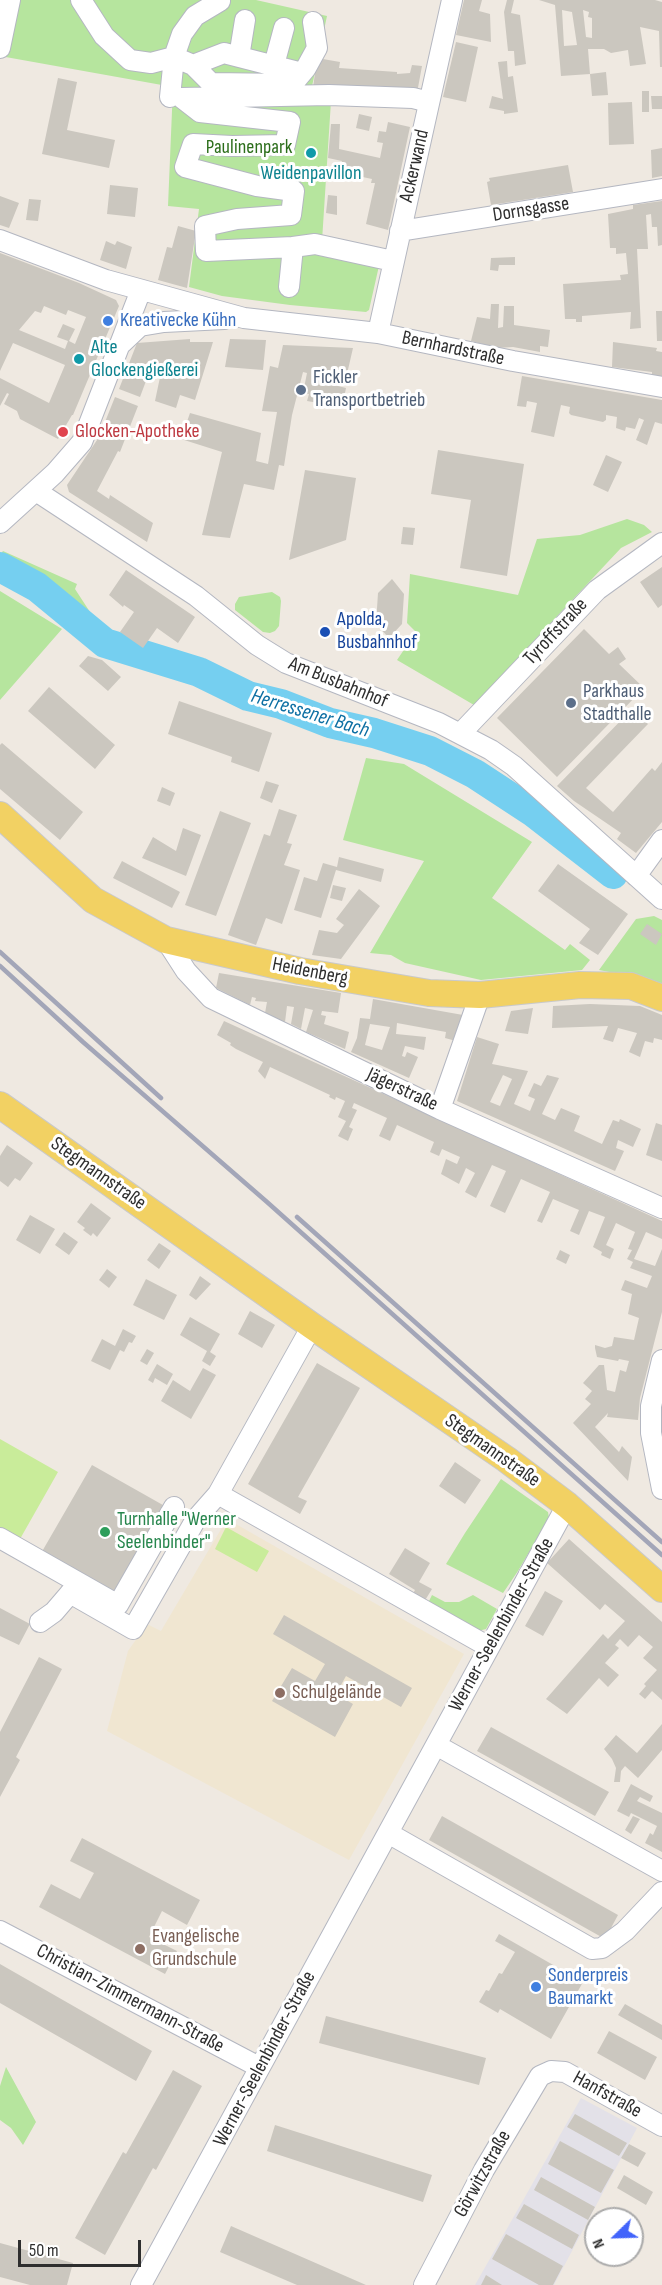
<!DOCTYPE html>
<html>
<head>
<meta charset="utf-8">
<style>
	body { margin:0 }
	#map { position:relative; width:662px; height:2285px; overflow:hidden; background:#efe9e1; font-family:"Sofia Sans Condensed",sans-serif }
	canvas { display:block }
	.north { position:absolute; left:584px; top:2207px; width:60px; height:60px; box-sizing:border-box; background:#fff; border:2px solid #ababab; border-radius:50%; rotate:247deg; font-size:16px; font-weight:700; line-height:24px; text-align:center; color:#2e2e2e }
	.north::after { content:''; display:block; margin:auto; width:21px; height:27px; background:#4264fb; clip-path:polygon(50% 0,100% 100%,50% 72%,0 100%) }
	.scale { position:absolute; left:18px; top:2240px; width:123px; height:27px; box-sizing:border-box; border:3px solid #2e2e2e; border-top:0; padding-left:8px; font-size:18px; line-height:21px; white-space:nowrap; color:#2e2e2e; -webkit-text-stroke:4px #fff; paint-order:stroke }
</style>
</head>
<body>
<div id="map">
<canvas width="662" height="2285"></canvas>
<div class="north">N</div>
<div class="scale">50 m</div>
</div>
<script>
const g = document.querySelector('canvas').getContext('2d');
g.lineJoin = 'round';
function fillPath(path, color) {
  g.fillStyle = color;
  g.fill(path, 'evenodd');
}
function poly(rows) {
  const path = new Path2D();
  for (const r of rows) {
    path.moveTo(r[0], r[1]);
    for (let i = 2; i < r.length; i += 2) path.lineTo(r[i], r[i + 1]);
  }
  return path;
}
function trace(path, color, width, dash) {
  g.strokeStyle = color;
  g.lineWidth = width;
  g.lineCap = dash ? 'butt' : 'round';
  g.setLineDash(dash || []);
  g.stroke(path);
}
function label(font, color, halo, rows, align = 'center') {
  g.font = font + ' "Sofia Sans Condensed",sans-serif';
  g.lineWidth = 6;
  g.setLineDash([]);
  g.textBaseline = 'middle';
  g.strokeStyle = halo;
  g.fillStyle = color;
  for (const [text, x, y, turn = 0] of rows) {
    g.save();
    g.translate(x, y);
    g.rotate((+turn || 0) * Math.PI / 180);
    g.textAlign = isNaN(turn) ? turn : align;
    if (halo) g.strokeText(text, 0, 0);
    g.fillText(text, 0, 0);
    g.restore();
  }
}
const industrial = poly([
	[581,2098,637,2128,554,2285,475,2285]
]);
const education = poly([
	[227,1519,464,1654,349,1860,107,1731,128,1651,147,1624,161,1631]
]);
const green = poly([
	[0,0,256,0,327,16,311,91,331,101,322,241,381,257,369,310,366,312,290,305,222,296,189,287,199,209,168,206,173,87,0,56],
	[627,519,644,525,652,532,621,548,474,705,397,660,416,632,407,623,410,574,518,595,537,539,580,535],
	[3,551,77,584,75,589,90,612,84,620,38,583,14,571,14,562,0,555],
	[0,591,62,629,0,700],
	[272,592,280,597,281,601,279,626,275,631,270,633,263,632,235,610,235,604,239,597],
	[366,758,404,764,532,842,492,898,565,950,570,944,590,960,582,970,481,980,405,963,391,955,370,953,424,861,343,840],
	[654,916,662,920,662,987,640,978,599,970,636,919],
	[501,1479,548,1512,549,1518,518,1571,503,1593,446,1564,465,1533],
	[432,1595,445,1602,459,1602,473,1595,497,1609,486,1629,474,1632,427,1605],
	[6,2067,36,2122,23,2145,11,2128,0,2120,0,2086]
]);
const pitch = poly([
	[0,1439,58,1472,20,1539,0,1527],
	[226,1527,269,1551,257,1572,215,1549]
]);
const river = poly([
	[0,567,37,587,105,643,199,672,248,696,281,704,330,723,374,733,430,751,475,774,533,812,613,874]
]);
const building = poly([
	[464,0,482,0,479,11,490,14,491,42,456,35],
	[507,0,514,0,511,13,520,15,526,64,515,66,514,51,508,51,504,12],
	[539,0,655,0,662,2,662,67,660,67,659,31,640,27,646,64,630,66,628,50,611,53,604,49,588,49,590,74,561,76,555,5],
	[562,10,572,12,577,45,564,46],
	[583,10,589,12,588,17,592,18,592,38,586,37],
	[456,42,478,47,466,102,443,97],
	[317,58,340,62,339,68,397,72,397,74,410,73,412,65,422,66,417,93,313,88],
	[507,61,508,77,513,76,518,112,504,114,504,111,489,108,492,96,503,99,498,62],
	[606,72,608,95,592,96,590,74],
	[58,78,77,82,67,130,115,140,109,168,42,154],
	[642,91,649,91,649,112,642,112],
	[651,96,662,96,662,109,652,109],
	[632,102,634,144,609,145,608,103],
	[359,114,372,117,369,131,356,128],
	[388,122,410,127,388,230,366,224,375,183,371,183,372,179,339,172,342,161,328,158,331,124,340,124,339,149,380,158,383,143,377,142,379,131,386,132],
	[662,148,662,176,652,178,651,150],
	[568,165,573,192,491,205,487,182,490,181,489,178],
	[110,185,138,188,135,217,107,214],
	[328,195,337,196,337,215,326,213],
	[0,196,19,203,9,228,0,225],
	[29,199,41,200,38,221,26,220],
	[662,201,662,245,658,246,657,227,652,227,651,214,646,215,648,249,637,249,641,328,630,329,631,312,582,316,582,322,576,322,576,319,565,319,563,284,621,280,620,275,628,274,626,253,616,254,616,248,610,248,608,214,633,209,633,205],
	[178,226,196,231,187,288,158,280,167,247,172,248],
	[106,241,115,245,117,241,132,247,126,269,100,260],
	[0,253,79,283,116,300,119,306,73,415,72,415,58,439,20,419,17,411,4,404,9,394,7,393,0,406,0,378,49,403,65,365,13,343,0,371],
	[44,306,66,315,68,310,86,317,75,344,69,341,75,329,63,324,57,337,68,341,65,349,19,330,35,311,41,313],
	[515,257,515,265,499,265,498,271,490,270,491,258],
	[491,304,499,304,498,328,503,327,504,306,514,306,514,325,550,330,548,347,540,346,540,352,513,347,497,348,471,341,477,317,490,319],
	[656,311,662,311,662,341,657,341],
	[190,339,190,342,213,342,195,400,180,395,176,408,155,401,163,363,152,365,140,397,119,389,137,343],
	[192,364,187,378,173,374,176,365],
	[230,339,266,340,263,370,225,367],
	[613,342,657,348,656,351,662,352,662,377,652,375,652,372,612,367],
	[283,345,353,348,347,374,334,372,334,385,346,388,342,407,307,401,309,394,303,393,307,373,303,372,292,415,284,466,279,465,274,490,244,484,230,538,202,535,222,452,181,439,190,413,261,433,256,461,268,464,277,412,262,411,270,366,278,368],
	[522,376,662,400,662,424,655,422,647,445,636,440,644,420,639,418,635,429,626,427,625,431,616,428,617,417,606,415,606,420,603,422,571,415,569,413,570,407,561,405,554,437,531,432,537,403,527,401,526,407,517,406],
	[115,397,138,406,120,452,118,451,97,491,109,499,110,495,153,523,147,542,69,492,67,485,99,437],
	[438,450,524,464,507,576,460,568,471,500,431,494],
	[606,455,622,462,608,492,593,485],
	[305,470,356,478,346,540,289,560],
	[403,527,415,528,413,545,401,544],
	[662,567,662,605,658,608,640,582],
	[126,570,195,617,178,643,157,628,143,648,120,632,134,612,124,605,123,607,109,595],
	[392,579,404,594,402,624,389,638,376,624,378,593],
	[584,629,609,654,618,647,626,659,619,664,644,688,557,777,497,718],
	[88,656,102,660,121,677,108,691,79,666],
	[49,687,115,745,95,769,28,711],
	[179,701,272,733,259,772,231,762,232,757,168,734],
	[632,709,648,724,586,788,613,812,652,768,655,771,662,762,662,822,636,853,617,839,621,833,574,801,557,786],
	[2,743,83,812,60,840,0,789,0,745],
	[266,781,279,785,272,803,260,798],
	[162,787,175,793,170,806,157,801],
	[279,809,297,815,287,843,292,844,284,865,300,870,282,924,266,918,256,945,228,935,264,834,270,836],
	[220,811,251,823,216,916,185,905],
	[183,828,201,835,186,876,142,858,153,837,176,851],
	[339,857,384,869,381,882,336,870,321,918,294,910,304,877,317,881,323,863,337,867],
	[122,861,180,892,172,908,113,878],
	[558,864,628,914,598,955,579,943,590,929,538,891],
	[333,885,346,888,342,901,330,898],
	[359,889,380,906,341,959,312,955,319,930,337,933,344,925,336,919],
	[647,924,662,934,656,945,640,934],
	[219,973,341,993,338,1013,322,1011,321,1015,326,1016,324,1024,349,1032,345,1049,306,1032,313,1010,305,1008,301,1029,291,1024,294,1007,287,1006,285,1022,277,1019,265,1013,267,1002,255,1001,256,998,252,997,250,1005,216,988],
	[373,999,463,1015,456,1041,445,1038,446,1032,397,1023,396,1034,426,1037,424,1050,405,1046,402,1056,405,1057,407,1052,418,1057,409,1078,351,1052,357,1038,360,1018,370,1019],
	[370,1024,390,1027,382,1050,365,1045],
	[590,1004,640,1006,662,1015,662,1040,654,1038,653,1043,645,1041,640,1057,629,1052,637,1033,618,1028,613,1042,603,1039,608,1026,552,1028,553,1006],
	[533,1008,528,1034,505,1031,511,1011],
	[224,1021,662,1221,662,1239,646,1232,634,1259,655,1266,662,1249,662,1312,640,1398,638,1420,607,1417,608,1413,595,1427,619,1452,622,1446,632,1457,628,1481,573,1423,591,1404,585,1399,592,1391,583,1383,599,1365,604,1365,607,1390,615,1392,620,1370,626,1372,629,1361,619,1359,618,1361,597,1357,595,1348,595,1345,605,1348,612,1346,614,1337,634,1340,639,1318,628,1314,632,1294,621,1290,625,1280,647,1288,652,1276,630,1268,633,1262,627,1259,632,1250,628,1249,635,1232,616,1223,606,1245,614,1249,610,1259,601,1255,602,1252,593,1247,605,1217,589,1211,579,1235,570,1231,579,1210,553,1199,542,1223,537,1221,550,1192,521,1179,505,1213,490,1206,506,1171,492,1165,476,1198,465,1192,475,1173,466,1168,459,1184,441,1174,446,1159,457,1164,460,1157,442,1149,439,1156,430,1152,434,1142,397,1125,390,1141,379,1136,387,1118,354,1103,352,1108,357,1110,349,1127,353,1129,348,1141,338,1136,346,1121,338,1117,345,1101,336,1097,335,1100,329,1097,330,1095,270,1067,265,1079,258,1071,263,1062,236,1049,230,1045,231,1043,217,1035],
	[477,1037,499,1044,492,1064,528,1071,514,1104,530,1111,535,1099,528,1096,534,1083,541,1086,547,1075,559,1078,542,1114,555,1120,561,1108,580,1116,574,1131,602,1144,613,1120,619,1122,620,1119,641,1129,633,1147,618,1140,616,1148,624,1151,615,1171,457,1101],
	[503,1075,512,1079,500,1106,490,1102],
	[656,1123,662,1125,662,1161,646,1155],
	[7,1145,33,1163,20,1181,15,1178,8,1187,0,1181,0,1156],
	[91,1203,111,1218,97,1237,93,1233,91,1236,83,1230,85,1228,77,1222],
	[30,1215,55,1229,40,1254,16,1240],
	[64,1232,78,1242,69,1255,55,1245],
	[159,1243,171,1251,159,1269,147,1260],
	[560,1250,570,1255,566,1264,556,1259],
	[107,1269,117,1277,109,1288,99,1280],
	[200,1276,211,1284,196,1300,189,1295],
	[146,1279,177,1295,164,1320,133,1305],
	[250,1311,275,1325,262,1348,238,1334],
	[190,1317,220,1334,210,1352,216,1356,210,1366,202,1361,207,1351,180,1335],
	[123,1329,136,1336,132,1343,129,1342,124,1352,120,1350,110,1370,91,1361,102,1339,115,1346],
	[147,1349,154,1353,147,1365,140,1361],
	[317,1363,360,1388,298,1497,307,1501,300,1514,248,1484],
	[157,1364,173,1374,167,1385,155,1378,153,1383,148,1380],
	[203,1368,216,1375,191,1419,161,1401,173,1380,190,1391],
	[455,1462,481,1480,465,1504,439,1486],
	[92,1465,170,1509,118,1600,40,1555],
	[569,1539,662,1622,662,1700,652,1691,645,1699,639,1694,646,1686,644,1684,657,1670,643,1658,653,1647,639,1635,628,1647,620,1639,615,1645,619,1648,605,1663,619,1675,608,1687,599,1678,567,1714,546,1699,603,1634,608,1639,625,1621,605,1604,600,1610,547,1563],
	[405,1548,430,1563,419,1582,432,1589,424,1602,412,1595,415,1590,389,1574],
	[545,1591,563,1601,543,1636,525,1626],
	[0,1608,30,1624,19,1645,0,1636],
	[284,1615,412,1688,401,1707,346,1676,336,1694,353,1704,335,1737,272,1701,292,1668,315,1681,325,1664,273,1634],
	[39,1657,62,1669,16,1757,20,1760,0,1797,0,1732],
	[662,1724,662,1750,638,1778,625,1766,621,1771,620,1782,614,1782,616,1768,612,1759,604,1749,616,1735,637,1753],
	[491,1727,609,1792,595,1816,477,1751],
	[631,1784,653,1796,650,1802,640,1797,637,1801,662,1813,662,1852,645,1843,650,1833,653,1835,657,1826,631,1813,629,1817,617,1811],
	[442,1816,618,1915,605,1939,429,1840],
	[633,1816,640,1819,631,1834,625,1830],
	[82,1838,200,1900,187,1925,162,1911,149,1937,177,1951,165,1974,39,1907,51,1884,80,1899,94,1873,70,1861],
	[499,1934,583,1982,551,2039,500,2009,498,2013,479,2002,486,1990,489,1991,499,1973,502,1974,515,1952,495,1941],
	[0,1964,152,2051,136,2081,0,2003],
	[625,2004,662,2025,662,2040,618,2015],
	[326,2016,486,2058,479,2085,319,2043],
	[609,2031,657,2057,645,2080,597,2053],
	[173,2070,202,2086,156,2170,153,2168,105,2255,75,2238,123,2152,126,2154],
	[575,2114,627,2143,619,2156,567,2127],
	[275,2125,432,2175,423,2202,267,2151],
	[560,2141,614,2170,601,2193,548,2164],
	[629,2144,646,2153,638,2167,621,2158],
	[624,2175,653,2192,646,2205,617,2188],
	[541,2177,595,2207,588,2220,534,2190],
	[524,2204,579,2235,572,2249,516,2218],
	[231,2226,366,2285,297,2285,220,2252],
	[506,2234,563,2266,553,2285,539,2285,492,2259],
	[0,2243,73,2263,67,2285,30,2285,0,2277],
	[486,2275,502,2285,481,2285]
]);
const minor = poly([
	[81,0,104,36,130,60,151,63,174,57,182,34,195,16,220,1],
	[0,48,10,0],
	[239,57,245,20],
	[193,65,224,53,302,73],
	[274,65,284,28],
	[170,97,174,57,193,65,211,83,286,84,296,80,306,68,317,48,313,22],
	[182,98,200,112,290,122,285,145,232,146,193,144,185,167,257,186,294,191,291,215,237,219,205,226,206,251,293,247],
	[182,98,329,95,413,98,429,102],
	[400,231,662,189],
	[0,240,106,280,244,318,378,333,513,361,662,387],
	[289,287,293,247,315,244,393,261],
	[378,333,452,0],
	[122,343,140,326,164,322,224,319],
	[36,491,196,596,257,645,286,663,439,723,491,750,514,766,662,899],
	[0,523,55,473,82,442,141,290],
	[461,733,597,590,662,543],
	[636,876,662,840],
	[166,940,186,971,211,998,440,1109,662,1208],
	[440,1109,480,995],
	[662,1360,651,1406,651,1433,662,1489],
	[218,1494,489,1647],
	[0,1538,118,1605,174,1507],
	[70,1593,133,1629,196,1519,218,1494,312,1326],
	[40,1622,54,1612,78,1584],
	[436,1745,662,1871],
	[388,1833,592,1949,602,1948,625,1931,662,1892],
	[0,1931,259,2067],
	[141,2285,567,1505],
	[424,2285,484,2170,540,2076,551,2071,565,2072,662,2126]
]);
const major = poly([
	[0,815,93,900,166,940,300,971,429,993,480,995,580,985,631,986,662,998],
	[0,1105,312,1326,506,1459,567,1505,662,1589]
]);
const rail = poly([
	[0,952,161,1098],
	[0,966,83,1042,267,1202,662,1555],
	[297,1217,662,1542]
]);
const markers = [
	[311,153,6,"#0f9aa8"],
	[108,321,6,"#3f7fe0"],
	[79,359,6,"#0f9aa8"],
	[301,390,6,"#5c6f8a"],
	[63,432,6,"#e0444e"],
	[325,632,6,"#1a4fb4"],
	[571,703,6,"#5c6f8a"],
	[105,1532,6,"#2e9e5b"],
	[280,1693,6,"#8d6e63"],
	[140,1949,6,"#8d6e63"],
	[536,1987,6,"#3f7fe0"]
];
const parkNames = [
	["Paulinenpark",249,148]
];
const streetNames = [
	["Ackerwand",415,166,-77],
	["Dornsgasse",531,210,-9],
	["Bernhardstraße",453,349,12],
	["Tyroffstraße",556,632,-47],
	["Am Busbahnhof",338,683,22],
	["Heidenberg",310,972,11],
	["Jägerstraße",402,1090,25],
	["Stegmannstraße",98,1174,35],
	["Stegmannstraße",492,1451,35],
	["Werner-Seelenbinder-Straße",502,1625,-61],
	["Christian-Zimmermann-Straße",130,1999,28],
	["Werner-Seelenbinder-Straße",265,2059,-62],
	["Hanfstraße",607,2095,29],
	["Görwitzstraße",483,2174,-61]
];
const cultureNames = [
	["Weidenpavillon",311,174],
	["Alte",91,348,"left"],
	["Glockengießerei",91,371,"left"]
];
const shopNames = [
	["Kreativecke Kühn",120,321],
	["Sonderpreis",548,1976],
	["Baumarkt",548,1999]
];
const serviceNames = [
	["Fickler",313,378],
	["Transportbetrieb",313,401],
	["Parkhaus",583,692],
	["Stadthalle",583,715]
];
const healthNames = [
	["Glocken-Apotheke",75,432]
];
const transitNames = [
	["Apolda,",337,620],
	["Busbahnhof",337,643]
];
const leisureNames = [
	["Turnhalle \"Werner",117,1520],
	["Seelenbinder\"",117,1543]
];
const educationNames = [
	["Schulgelände",292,1693],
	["Evangelische",152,1937],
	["Grundschule",152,1960]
];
const waterNames = [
	["Herressener Bach",310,714,17]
];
fillPath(industrial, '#e3e1e8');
fillPath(education, '#f0e6d1');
fillPath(green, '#b6e59e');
fillPath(pitch, '#c9ec9a');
trace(river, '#75cff0', 30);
fillPath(building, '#cbc7bf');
trace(minor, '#b4b7c1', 22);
trace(major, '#c9c9c9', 28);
trace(minor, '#fff', 20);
trace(major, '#f2d163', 26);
trace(rail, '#a3a6b8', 4.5);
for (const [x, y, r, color] of markers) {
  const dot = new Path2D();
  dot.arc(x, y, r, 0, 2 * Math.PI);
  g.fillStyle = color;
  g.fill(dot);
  trace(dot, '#fff', 2);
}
label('20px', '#2c6e1b', '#fff', parkNames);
label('20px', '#2e2e2e', '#fff', streetNames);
label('20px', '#0d838f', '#fff', cultureNames);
label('20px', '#366cbe', '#fff', shopNames, 'left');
label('20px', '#4e5e75', '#fff', serviceNames, 'left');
label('20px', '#be3a42', '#fff', healthNames, 'left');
label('20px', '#164399', '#fff', transitNames, 'left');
label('20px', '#27864d', '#fff', leisureNames, 'left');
label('20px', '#785e54', '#fff', educationNames, 'left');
label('italic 21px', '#0d6fa3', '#fff', waterNames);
</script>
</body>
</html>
